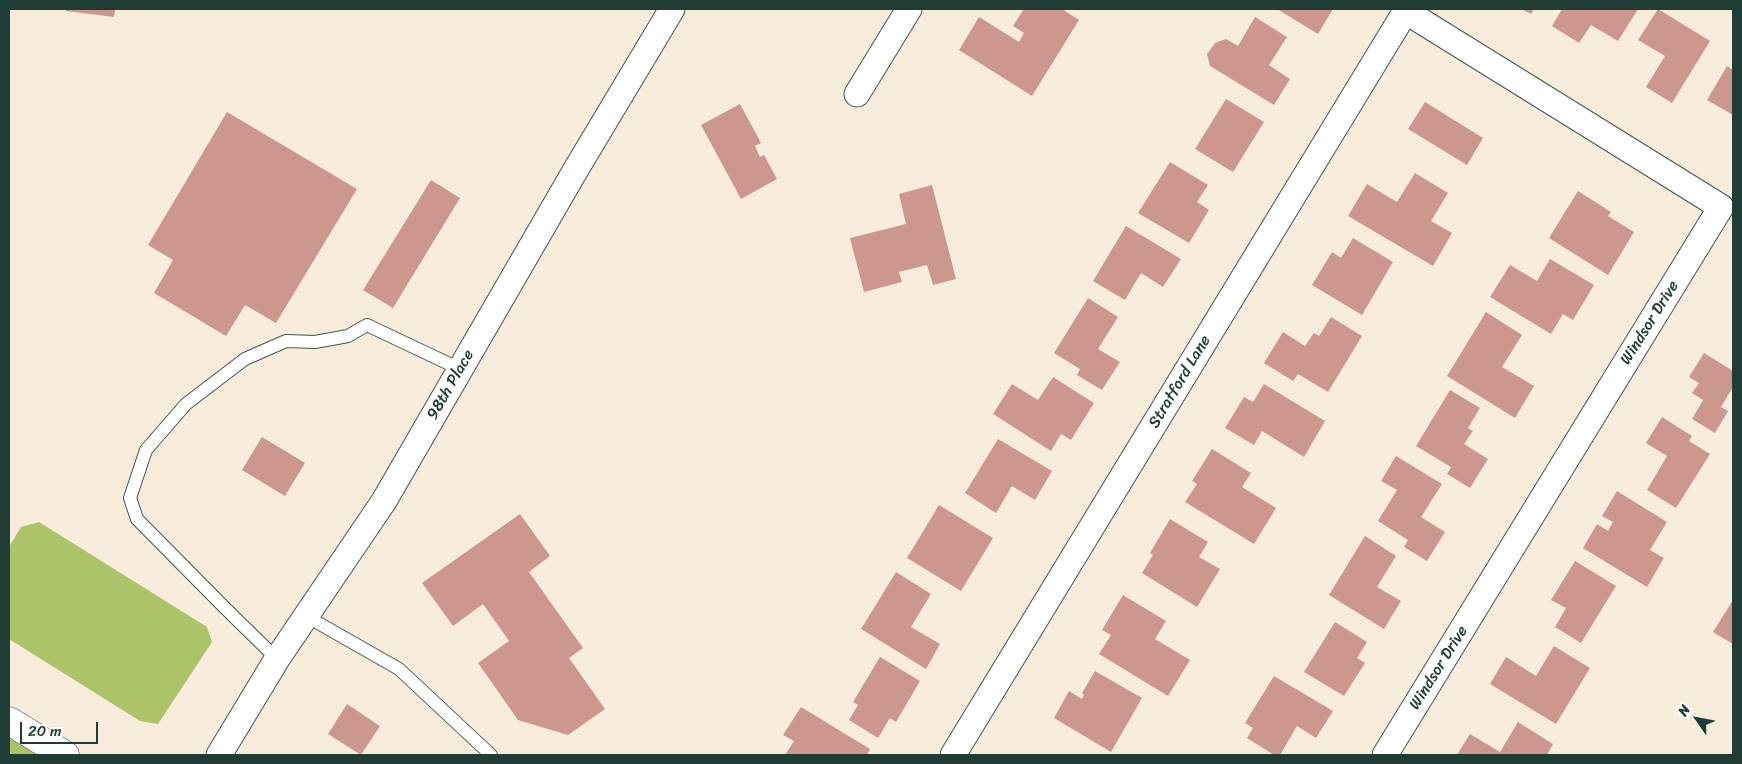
<!DOCTYPE html>
<html>
<head>
<meta charset="utf-8">
<style>
	body { margin:0 }
	#map { position:relative; width:1742px; height:764px; overflow:hidden; background:#f8ecdc; font-family:Sriracha,sans-serif }
	canvas { display:block }
	.frame { position:absolute; inset:0; border:10px solid #1f3d34; pointer-events:none }
	.north { position:absolute; left:1672px; top:694px; width:50px; height:50px; -webkit-text-stroke:4px #fff; paint-order:stroke; rotate:303deg; font-size:14px; font-weight:700; line-height:20px; text-align:center; color:#1f3d34 }
	.north::after { content:''; display:block; margin:auto; width:18px; height:22px; background:#1f3d34; clip-path:polygon(50% 0,100% 100%,50% 72%,0 100%) }
	.scale { position:absolute; left:20px; top:722px; width:78px; height:22px; box-sizing:border-box; border:2px solid #1f3d34; border-top:0; padding-left:6px; font-size:15px; line-height:18px; white-space:nowrap; color:#1f3d34; -webkit-text-stroke:4px #fff; paint-order:stroke }
</style>
</head>
<body>
<div id="map">
<canvas width="1742" height="764"></canvas>
<div class="frame"></div>
<div class="north">N</div>
<div class="scale">20 m</div>
</div>
<script>
const g = document.querySelector('canvas').getContext('2d');
g.lineJoin = 'round';
function fillPath(path, color) {
  g.fillStyle = color;
  g.fill(path, 'evenodd');
}
function poly(rows) {
  const path = new Path2D();
  for (const r of rows) {
    path.moveTo(r[0], r[1]);
    for (let i = 2; i < r.length; i += 2) path.lineTo(r[i], r[i + 1]);
  }
  return path;
}
function trace(path, color, width, dash) {
  g.strokeStyle = color;
  g.lineWidth = width;
  g.lineCap = dash ? 'butt' : 'round';
  g.setLineDash(dash || []);
  g.stroke(path);
}
function label(font, color, halo, rows, align = 'center') {
  g.font = font + ' Sriracha,sans-serif';
  g.lineWidth = 5;
  g.setLineDash([]);
  g.textBaseline = 'middle';
  g.strokeStyle = halo;
  g.fillStyle = color;
  for (const [text, x, y, turn = 0] of rows) {
    g.save();
    g.translate(x, y);
    g.rotate((+turn || 0) * Math.PI / 180);
    g.textAlign = isNaN(turn) ? turn : align;
    if (halo) g.strokeText(text, 0, 0);
    g.fillText(text, 0, 0);
    g.restore();
  }
}
const green = poly([
	[39,522,207,627,212,642,158,724,140,721,9,639,9,547,21,527],
	[9,722,64,755,9,755]
]);
const building = poly([
	[66,9,115,9,114,17,66,11],
	[1024,9,1062,9,1079,20,1032,96,959,50,979,17,1019,42,1024,33,1013,26],
	[1277,9,1333,9,1318,34],
	[1521,9,1534,9,1531,14],
	[1562,9,1638,9,1618,41,1591,25,1579,43,1552,26],
	[1658,9,1710,41,1672,103,1646,87,1665,56,1638,40],
	[1255,17,1287,37,1269,65,1290,79,1274,105,1210,66,1207,54,1215,43,1226,39,1238,46],
	[1727,66,1733,70,1733,115,1707,100],
	[1226,99,1264,122,1233,172,1195,149],
	[1425,102,1483,138,1467,165,1408,129],
	[740,104,761,143,755,146,760,157,764,155,777,179,741,199,701,125],
	[227,112,357,189,276,323,245,305,226,336,154,293,173,260,148,245],
	[1170,162,1208,185,1197,202,1209,210,1189,243,1138,213],
	[1415,173,1448,193,1431,221,1452,233,1433,266,1348,216,1367,184,1397,202],
	[431,180,460,198,393,308,363,290],
	[932,185,956,279,933,285,927,265,899,272,902,282,864,292,850,238,906,224,899,194],
	[1578,191,1611,212,1608,216,1634,232,1608,275,1549,238],
	[1126,226,1181,259,1163,287,1141,273,1125,300,1093,281],
	[1353,238,1393,262,1362,315,1312,285,1332,252,1341,258],
	[1550,259,1594,285,1573,320,1563,314,1551,334,1490,297,1510,265,1537,281],
	[1088,298,1118,317,1098,349,1120,362,1102,390,1077,375,1080,369,1054,353],
	[1486,312,1522,335,1502,367,1534,386,1515,418,1447,376],
	[1331,317,1362,336,1328,392,1298,374,1293,381,1264,363,1283,332,1305,346,1314,333,1319,336],
	[1704,353,1733,371,1733,387,1721,407,1728,411,1715,433,1692,419,1703,400,1692,393,1699,383,1689,377],
	[1053,377,1094,403,1071,440,1061,434,1051,451,993,414,1012,384,1038,400],
	[1264,384,1325,421,1304,457,1262,431,1254,445,1225,428,1244,397,1253,402],
	[1450,390,1480,408,1468,428,1473,431,1464,444,1488,459,1470,488,1447,474,1451,467,1416,446],
	[1662,417,1692,436,1689,441,1710,454,1676,508,1647,490,1667,456,1646,443],
	[262,437,305,463,285,496,242,470],
	[998,439,1052,471,1035,500,1012,486,996,513,965,493],
	[1212,449,1251,473,1242,487,1276,508,1254,544,1185,502,1197,484,1192,481],
	[1396,456,1442,484,1421,517,1445,532,1427,561,1404,547,1408,540,1378,521,1397,490,1381,481],
	[1617,491,1667,522,1650,550,1664,558,1647,587,1583,548,1597,524,1608,531,1613,522,1602,516],
	[939,505,993,538,961,591,907,558],
	[520,514,550,556,529,572,583,648,569,658,605,709,568,735,518,720,478,663,509,641,483,604,453,626,422,583],
	[1170,519,1208,542,1199,557,1220,569,1197,607,1142,573,1153,555,1150,553],
	[1365,536,1396,556,1377,587,1401,601,1384,629,1329,595],
	[1575,561,1616,586,1581,643,1555,627,1566,608,1551,600],
	[896,572,931,594,911,627,940,644,926,669,861,629],
	[1123,595,1166,621,1155,639,1190,660,1168,696,1099,654,1111,635,1102,630],
	[1733,600,1733,644,1713,632],
	[1335,622,1367,642,1357,658,1365,663,1344,696,1304,672],
	[1554,646,1590,668,1556,724,1490,684,1506,657,1536,676],
	[880,657,920,681,896,722,890,718,878,738,849,720,858,705,853,702],
	[1095,671,1142,698,1111,752,1054,718,1069,691,1082,699,1084,695,1082,693],
	[1274,676,1333,711,1316,738,1297,726,1280,755,1274,755,1247,738,1253,728,1245,723],
	[347,704,380,726,361,755,328,734],
	[801,707,870,749,867,755,785,755,794,741,783,735],
	[1518,722,1553,744,1547,755,1457,755,1470,734,1500,752]
]);
const service = poly([
	[306,616,399,669,491,755],
	[277,659,224,607,137,519,130,498,146,450,186,404,245,359,286,341,315,342,348,336,367,325,460,369]
]);
const minor = poly([
	[857,94,909,9],
	[219,755,277,659,384,501,575,171,672,9],
	[953,755,1407,9],
	[1385,755,1721,207,1405,11]
]);
const tertiary = poly([
	[9,721,65,755]
]);
const streetNames = [
	["Windsor Drive",1650,323,-58],
	["Stratford Lane",1180,382,-59],
	["98th Place",451,385,-60],
	["Windsor Drive",1439,668,-58]
];
fillPath(green, '#adc368');
fillPath(building, '#cc978e');
trace(service, '#40574d', 14);
trace(minor, '#40574d', 27);
trace(tertiary, '#40574d', 29);
trace(service, '#fff', 12);
trace(minor, '#fff', 25);
trace(tertiary, '#fff', 28);
label('16px', '#1f3d34', '#fff', streetNames);
</script>
</body>
</html>
